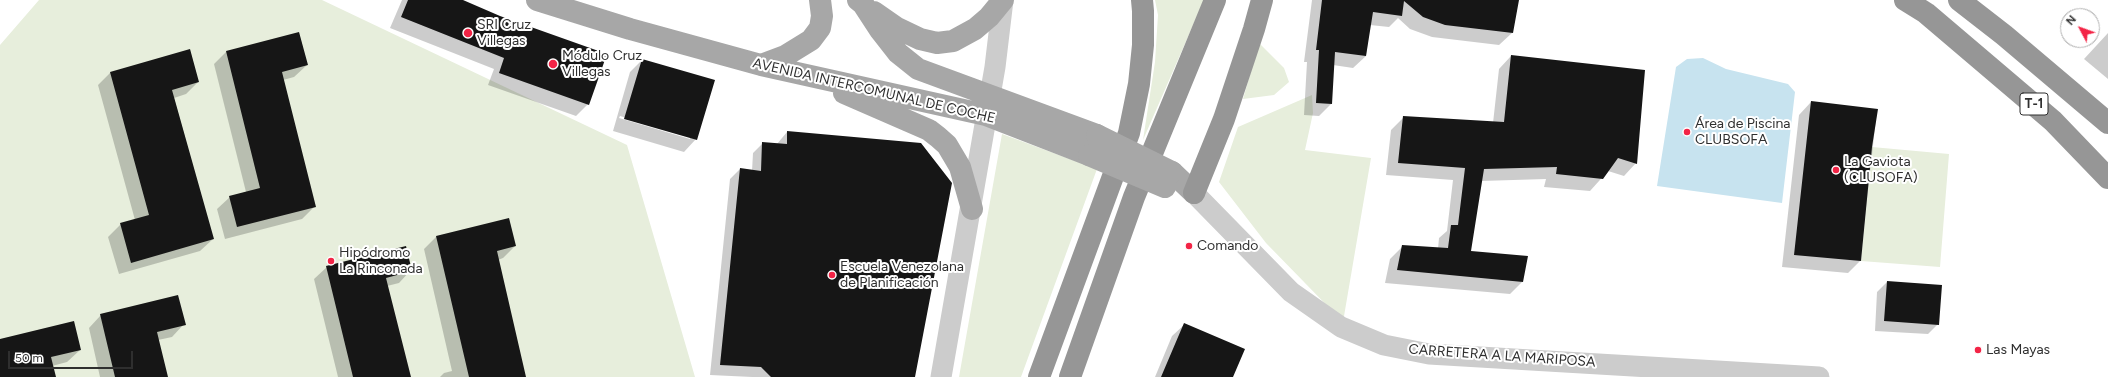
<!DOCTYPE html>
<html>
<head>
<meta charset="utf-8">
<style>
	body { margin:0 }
	#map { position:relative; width:2108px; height:377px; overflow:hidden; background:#fff; font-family:Figtree,sans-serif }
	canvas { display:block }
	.north { position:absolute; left:2060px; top:8px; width:40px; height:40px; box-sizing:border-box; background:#fff; border:1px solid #acacac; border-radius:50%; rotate:311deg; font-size:11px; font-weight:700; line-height:16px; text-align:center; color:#2f2f2f }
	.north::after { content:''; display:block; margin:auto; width:14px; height:18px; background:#f32446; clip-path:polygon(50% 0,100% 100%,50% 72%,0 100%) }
	.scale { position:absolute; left:8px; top:351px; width:125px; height:18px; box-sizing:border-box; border:2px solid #2f2f2f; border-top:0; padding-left:5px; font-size:12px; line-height:14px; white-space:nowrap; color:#2f2f2f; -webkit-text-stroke:3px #fff; paint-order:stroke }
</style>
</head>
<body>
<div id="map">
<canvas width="2108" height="377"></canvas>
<div class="north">N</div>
<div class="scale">50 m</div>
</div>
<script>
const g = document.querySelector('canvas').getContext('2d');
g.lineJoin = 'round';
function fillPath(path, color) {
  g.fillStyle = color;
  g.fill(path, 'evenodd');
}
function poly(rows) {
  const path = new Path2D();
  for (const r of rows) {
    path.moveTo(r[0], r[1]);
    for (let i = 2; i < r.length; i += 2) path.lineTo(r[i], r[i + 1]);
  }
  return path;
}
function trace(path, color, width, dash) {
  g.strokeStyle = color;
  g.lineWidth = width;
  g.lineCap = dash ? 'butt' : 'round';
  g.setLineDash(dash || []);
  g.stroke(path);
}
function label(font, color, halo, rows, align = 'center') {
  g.font = font + ' Figtree,sans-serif';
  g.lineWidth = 4;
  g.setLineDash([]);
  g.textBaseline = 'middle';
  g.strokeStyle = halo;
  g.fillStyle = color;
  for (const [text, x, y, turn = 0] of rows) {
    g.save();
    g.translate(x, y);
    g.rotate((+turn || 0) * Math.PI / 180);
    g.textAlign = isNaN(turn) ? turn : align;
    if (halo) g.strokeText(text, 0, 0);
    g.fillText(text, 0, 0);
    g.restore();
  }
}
const green = poly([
	[39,0,322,0,627,145,695,377,0,377,0,45],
	[1155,0,1204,0,1143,140,1155,62,1158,15],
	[1259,43,1284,68,1289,82,1274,95,1243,99],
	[1312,95,1313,113,1305,150,1371,158,1343,322,1266,243,1219,182,1238,127],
	[1002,134,1097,169,1021,377,959,377],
	[1872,147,1949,154,1940,267,1861,261]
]);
const water = poly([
	[1703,58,1726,69,1788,84,1795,92,1782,203,1657,186,1676,67,1687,59]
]);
const shadow = poly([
	[402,0,459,0,588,104,576,116,488,85,494,69,390,28],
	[1312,0,1518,0,1512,33,1499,45,1432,37,1410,29,1398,18,1389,27,1370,25,1366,56,1353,68,1333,65,1331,104,1319,116,1304,115,1307,62,1304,62],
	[299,33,307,65,294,77,283,80,314,207,302,219,225,239,217,209,230,197,246,192,214,64,226,52],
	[2108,33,2108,79,2084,59],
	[190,50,198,82,186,94,174,98,213,239,200,251,119,274,108,237,121,224,135,220,98,85,110,73],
	[1511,56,1636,163,1624,176,1608,171,1590,191,1544,187,1546,179,1481,181,1470,252,1522,282,1510,294,1385,283,1390,259,1403,246,1438,249,1439,238,1447,231,1453,180,1386,175,1391,130,1404,117,1493,123,1499,69],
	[642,60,696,139,684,152,613,131,630,72],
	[620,116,690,137,690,139,619,118],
	[1811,102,1877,110,1860,261,1848,273,1782,267,1799,115],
	[787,132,914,377,752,377,710,375,730,179,740,169,752,171,753,153,763,143,777,144],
	[509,219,515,246,503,258,498,260,525,377,440,377,444,373,452,371,424,249,436,237],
	[327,267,411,270,399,283,387,286,410,377,338,377,314,279],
	[1887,282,1938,324,1928,334,1875,331,1877,292],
	[101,315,184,324,172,337,158,340,167,377,100,377,89,328],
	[1185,324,1232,377,1155,377,1172,336],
	[0,340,80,350,67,362,52,366,55,377,0,377]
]);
const building = poly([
	[408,0,463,0,500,16,607,54,589,105,499,73,504,58,401,17],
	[1322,0,1519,0,1513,33,1445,25,1423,17,1404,1,1402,16,1373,12,1366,56,1335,52,1332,104,1316,103,1319,50,1316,50],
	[299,32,308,65,282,72,316,207,237,227,229,196,260,188,226,51],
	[190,49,199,82,172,90,214,239,131,263,120,223,149,215,110,72],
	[1511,55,1645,70,1637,164,1618,158,1603,179,1556,174,1557,167,1484,169,1471,251,1528,256,1523,282,1397,270,1402,245,1448,248,1451,225,1458,225,1465,168,1398,163,1403,116,1504,122],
	[642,59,715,80,697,140,624,119],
	[1811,101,1878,109,1872,147,1861,261,1794,255],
	[787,131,921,143,952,183,915,377,771,377,761,367,720,365,740,168,761,171,762,142,787,144],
	[509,218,516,246,497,251,526,377,469,377,436,236],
	[406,246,412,271,386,278,411,377,353,377,326,266],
	[1887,281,1942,285,1939,325,1884,321],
	[178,295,186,325,157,332,168,377,115,377,100,314],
	[74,321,81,350,51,357,56,377,0,377,0,339],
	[1184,323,1245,349,1233,377,1161,377]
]);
const minor = poly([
	[1194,193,1291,292,1341,327,1384,345,1429,354,1819,377],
	[941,377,995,67,1003,0]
]);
const major = poly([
	[537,0,630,29,761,65,986,115,1089,155],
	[858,0,863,4,880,30,898,53,918,69,1097,135],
	[874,12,897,28,920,39,937,43,953,41,975,29,989,17,1003,0],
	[761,65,785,56,811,40,820,28,822,16,820,0],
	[844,93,929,130,938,137,947,145,960,167,972,209],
	[1172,172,1194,193]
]);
const highway = poly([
	[1905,0,1926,13,2053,121,2108,178],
	[1959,0,2004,35,2108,123],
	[1194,193,1224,119,1254,29,1262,0],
	[1039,377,1129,133,1139,84,1143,45,1143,11,1142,0],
	[1070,377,1134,197,1215,0]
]);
const majorBridge = poly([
	[1097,135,1172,172],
	[1089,155,1165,187]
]);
const markers = [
	[468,33,5,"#f32446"],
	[553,64,5,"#f32446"],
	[1687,132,4,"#f32446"],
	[1836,170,4,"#f32446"],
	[1189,246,4,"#f32446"],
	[331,261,4,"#f32446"],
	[832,275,4,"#f32446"],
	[1978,350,4,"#f32446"]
];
const shields = [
	[2034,104,28]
];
const shieldNames = [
	["T-1",2034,104]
];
const poiNames = [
	["SRI Cruz",477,25],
	["Villegas",477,41],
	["Módulo Cruz",562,56],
	["Villegas",562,72],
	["Área de Piscina",1695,124],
	["CLUBSOFA",1695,140],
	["La Gaviota",1844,162],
	["(CLUSOFA)",1844,178],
	["Comando",1197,246],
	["Hipódromo",339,253],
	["La Rinconada",339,269],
	["Escuela Venezolana",840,267],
	["de Planificación",840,283],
	["Las Mayas",1986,350]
];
const streetNames = [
	["AVENIDA INTERCOMUNAL DE COCHE",874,91,13],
	["CARRETERA A LA MARIPOSA",1502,356,4]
];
fillPath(green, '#e7eedc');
fillPath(water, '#c7e3ef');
fillPath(shadow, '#0003');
fillPath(building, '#161616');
trace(minor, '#ccc', 21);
trace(major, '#a7a7a7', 22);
trace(highway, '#969696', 22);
trace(majorBridge, '#a7a7a7', 22);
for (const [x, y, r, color] of markers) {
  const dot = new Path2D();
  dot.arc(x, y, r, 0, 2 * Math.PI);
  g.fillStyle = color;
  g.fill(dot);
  trace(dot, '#fff', 1.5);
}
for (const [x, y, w] of shields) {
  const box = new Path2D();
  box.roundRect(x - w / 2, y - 11, w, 22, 3);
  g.fillStyle = '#fff';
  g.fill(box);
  trace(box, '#2f2f2f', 1);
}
label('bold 13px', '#2f2f2f', null, shieldNames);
label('14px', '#2f2f2f', '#fff', poiNames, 'left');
label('14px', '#2f2f2f', '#fff', streetNames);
</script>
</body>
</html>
